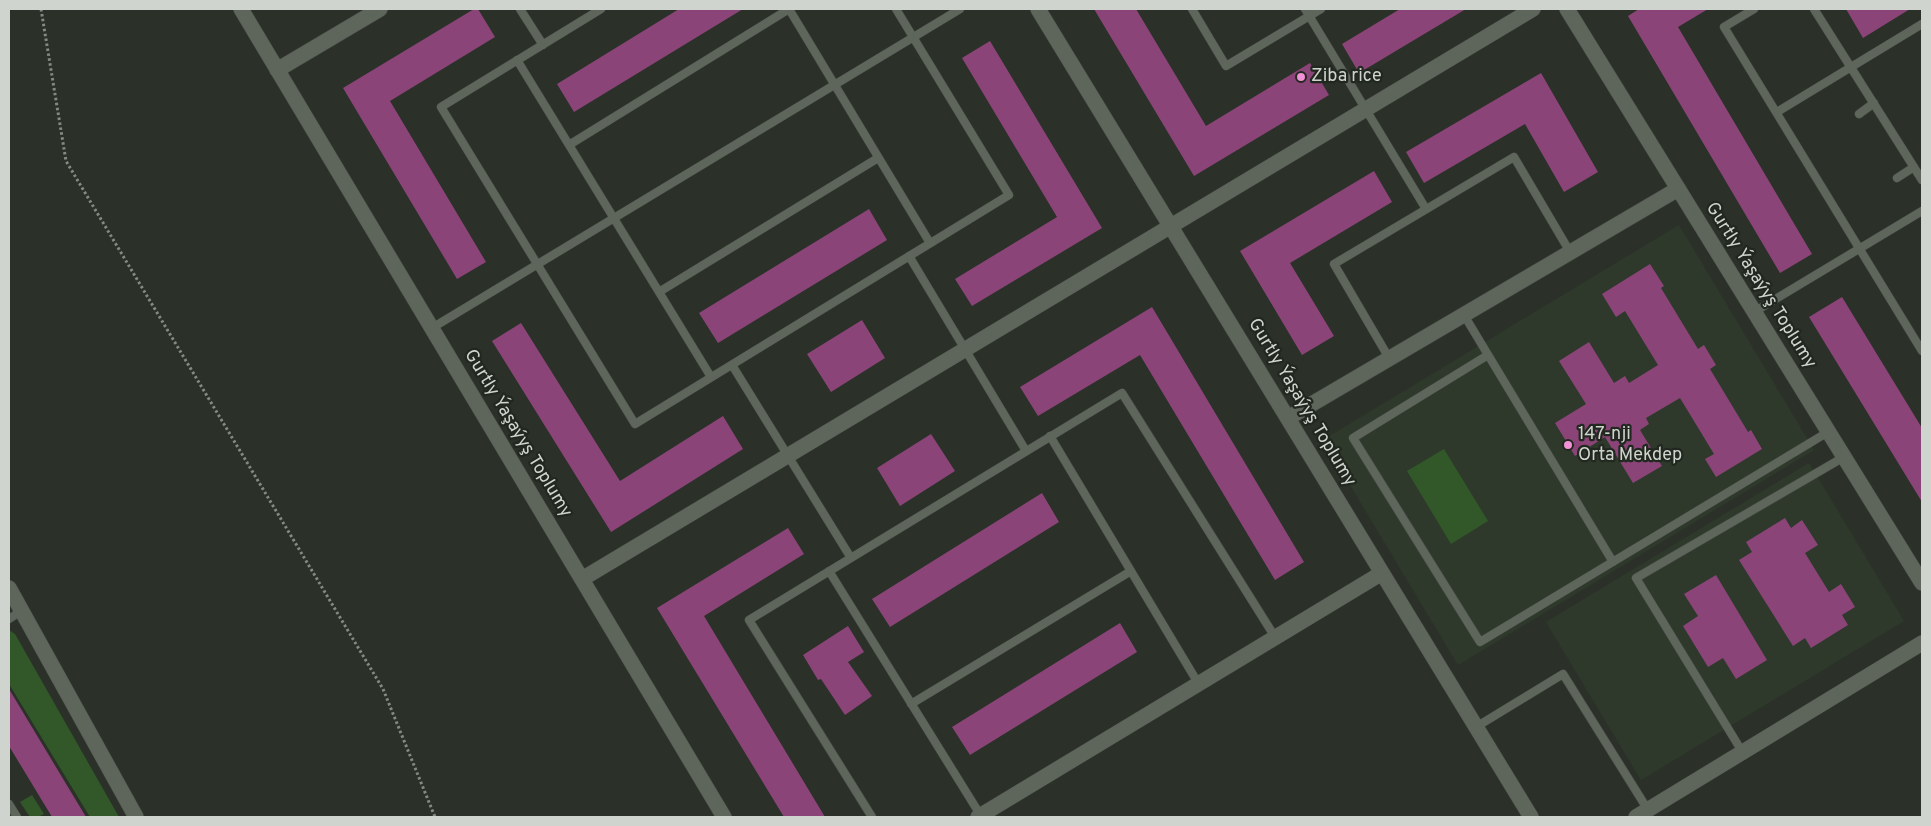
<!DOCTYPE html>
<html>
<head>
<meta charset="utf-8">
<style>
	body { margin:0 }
	#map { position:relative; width:1931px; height:826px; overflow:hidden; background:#2b3129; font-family:Overpass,sans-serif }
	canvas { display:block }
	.frame { position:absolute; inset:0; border:10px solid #d0d4cf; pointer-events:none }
</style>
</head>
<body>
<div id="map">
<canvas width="1931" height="826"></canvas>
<div class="frame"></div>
</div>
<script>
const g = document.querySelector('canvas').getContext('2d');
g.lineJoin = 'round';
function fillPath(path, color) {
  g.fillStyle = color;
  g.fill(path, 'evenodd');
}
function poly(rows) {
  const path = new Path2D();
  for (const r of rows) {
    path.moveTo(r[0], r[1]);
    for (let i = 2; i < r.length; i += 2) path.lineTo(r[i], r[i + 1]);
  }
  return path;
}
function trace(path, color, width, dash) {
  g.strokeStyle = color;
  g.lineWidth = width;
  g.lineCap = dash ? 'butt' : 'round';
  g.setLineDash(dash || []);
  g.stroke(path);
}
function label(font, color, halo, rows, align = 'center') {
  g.font = font + ' Overpass,sans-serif';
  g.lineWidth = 4.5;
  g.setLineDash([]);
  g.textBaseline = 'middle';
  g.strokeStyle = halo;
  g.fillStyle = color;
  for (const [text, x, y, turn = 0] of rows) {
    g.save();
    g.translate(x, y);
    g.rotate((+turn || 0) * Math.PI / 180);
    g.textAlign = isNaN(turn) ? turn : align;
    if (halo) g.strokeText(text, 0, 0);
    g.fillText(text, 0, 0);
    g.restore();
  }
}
const built = poly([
	[1679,225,1814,450,1458,665,1323,440],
	[1809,463,1904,621,1641,780,1546,622]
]);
const green = poly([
	[1444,449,1488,521,1451,544,1407,471],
	[9,630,15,634,119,817,90,817,9,684],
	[32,795,44,814,40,816,41,817,30,817,20,802]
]);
const building = poly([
	[474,9,478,9,495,37,390,101,486,262,457,279,343,88],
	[679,9,743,9,574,112,557,84],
	[1094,9,1136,9,1206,126,1310,63,1329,95,1194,176],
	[1400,9,1466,9,1359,73,1342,44],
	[1639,9,1708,9,1678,27,1812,254,1780,273,1628,16],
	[1846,9,1910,9,1863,38],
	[990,41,1102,228,972,306,955,279,1057,217,962,58],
	[1541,73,1598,172,1564,192,1525,124,1424,183,1406,152],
	[1374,171,1392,202,1290,263,1334,336,1302,355,1240,251],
	[869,209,887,240,718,343,699,313],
	[1650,264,1664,286,1661,288,1698,349,1704,345,1716,365,1710,369,1748,432,1751,430,1762,449,1716,477,1705,459,1714,454,1680,398,1646,418,1649,424,1640,430,1662,466,1633,483,1605,437,1575,456,1555,423,1586,404,1559,361,1589,342,1614,383,1625,376,1629,383,1658,365,1625,311,1616,317,1602,294],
	[1842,297,1922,428,1922,502,1809,317],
	[1152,307,1304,562,1275,580,1140,355,1038,416,1020,387],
	[862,320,885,358,831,392,807,354],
	[521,323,620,481,723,416,743,449,611,532,492,341],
	[931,434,955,471,900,506,877,468],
	[1042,493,1059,522,890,627,872,599],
	[1785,518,1791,528,1802,520,1818,545,1805,553,1829,592,1841,584,1855,607,1842,615,1848,625,1811,648,1805,638,1793,646,1739,560,1752,552,1746,542],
	[788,528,804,554,704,616,825,817,784,817,657,608],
	[1716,575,1767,660,1736,679,1723,658,1708,667,1683,626,1698,616,1684,594],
	[1120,623,1137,652,970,755,952,727],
	[848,626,864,652,848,662,872,696,845,715,821,679,818,680,803,655],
	[9,689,86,817,52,817,9,746]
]);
const path = poly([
	[41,9,66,161,383,689,435,817]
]);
const lane = poly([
	[520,9,543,45],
	[601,9,441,107,635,424,1009,195,896,9],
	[789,9,930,243],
	[1192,9,1226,66,1321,9],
	[1305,9,1426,209],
	[1754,9,1724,27,1922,351],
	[1814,9,1922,180],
	[517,60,711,377],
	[1777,112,1922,24],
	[1859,114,1874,103],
	[569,145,789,9],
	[1897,178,1914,167],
	[909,256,1026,451],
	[659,292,878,158],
	[1754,312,1922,211],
	[1464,315,1613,562],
	[432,328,960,9],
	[1488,355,1353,438,1480,642,1828,432],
	[1389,358,1334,264,1514,157,1570,252],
	[732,365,851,558],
	[1050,436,1198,683],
	[829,571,981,816],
	[9,619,21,611],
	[911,704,1131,571],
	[1476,727,1563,674,1648,810],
	[1743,753,1636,578,1844,457],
	[9,804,17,817],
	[872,817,749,620,1122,393,1275,637]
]);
const street = poly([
	[241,9,724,817],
	[1038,9,1531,817],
	[1567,9,1922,583],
	[277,70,380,9],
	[1288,418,1678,189],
	[582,579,1533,9],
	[9,588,136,817],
	[978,817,1382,573],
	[1636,817,1922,643]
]);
const markers = [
	[1301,77,5,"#f291d6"],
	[1568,445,5,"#f291d6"]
];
const poiNames = [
	["Ziba rice",1311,77],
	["147-nji",1578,435],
	["Orta Mekdep",1578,456]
];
const streetNames = [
	["Gurtly Ýaşaýyş Toplumy",1760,286,58],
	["Gurtly Ýaşaýyş Toplumy",1301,403,59],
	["Gurtly Ýaşaýyş Toplumy",517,434,59]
];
fillPath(built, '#2e392b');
fillPath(green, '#325829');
fillPath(building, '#8b4478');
trace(lane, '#484d47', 9);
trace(street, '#484d47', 16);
trace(path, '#848983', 3, [2.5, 2.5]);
trace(lane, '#5e665c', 8);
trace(street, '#5e665c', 15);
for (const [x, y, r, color] of markers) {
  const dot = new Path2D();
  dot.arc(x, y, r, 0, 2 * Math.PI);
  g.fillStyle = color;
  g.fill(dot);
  trace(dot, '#21281f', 2);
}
label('18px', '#d0d4cf', '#21281f', poiNames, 'left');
label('18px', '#d0d4cf', '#21281f', streetNames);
</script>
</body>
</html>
